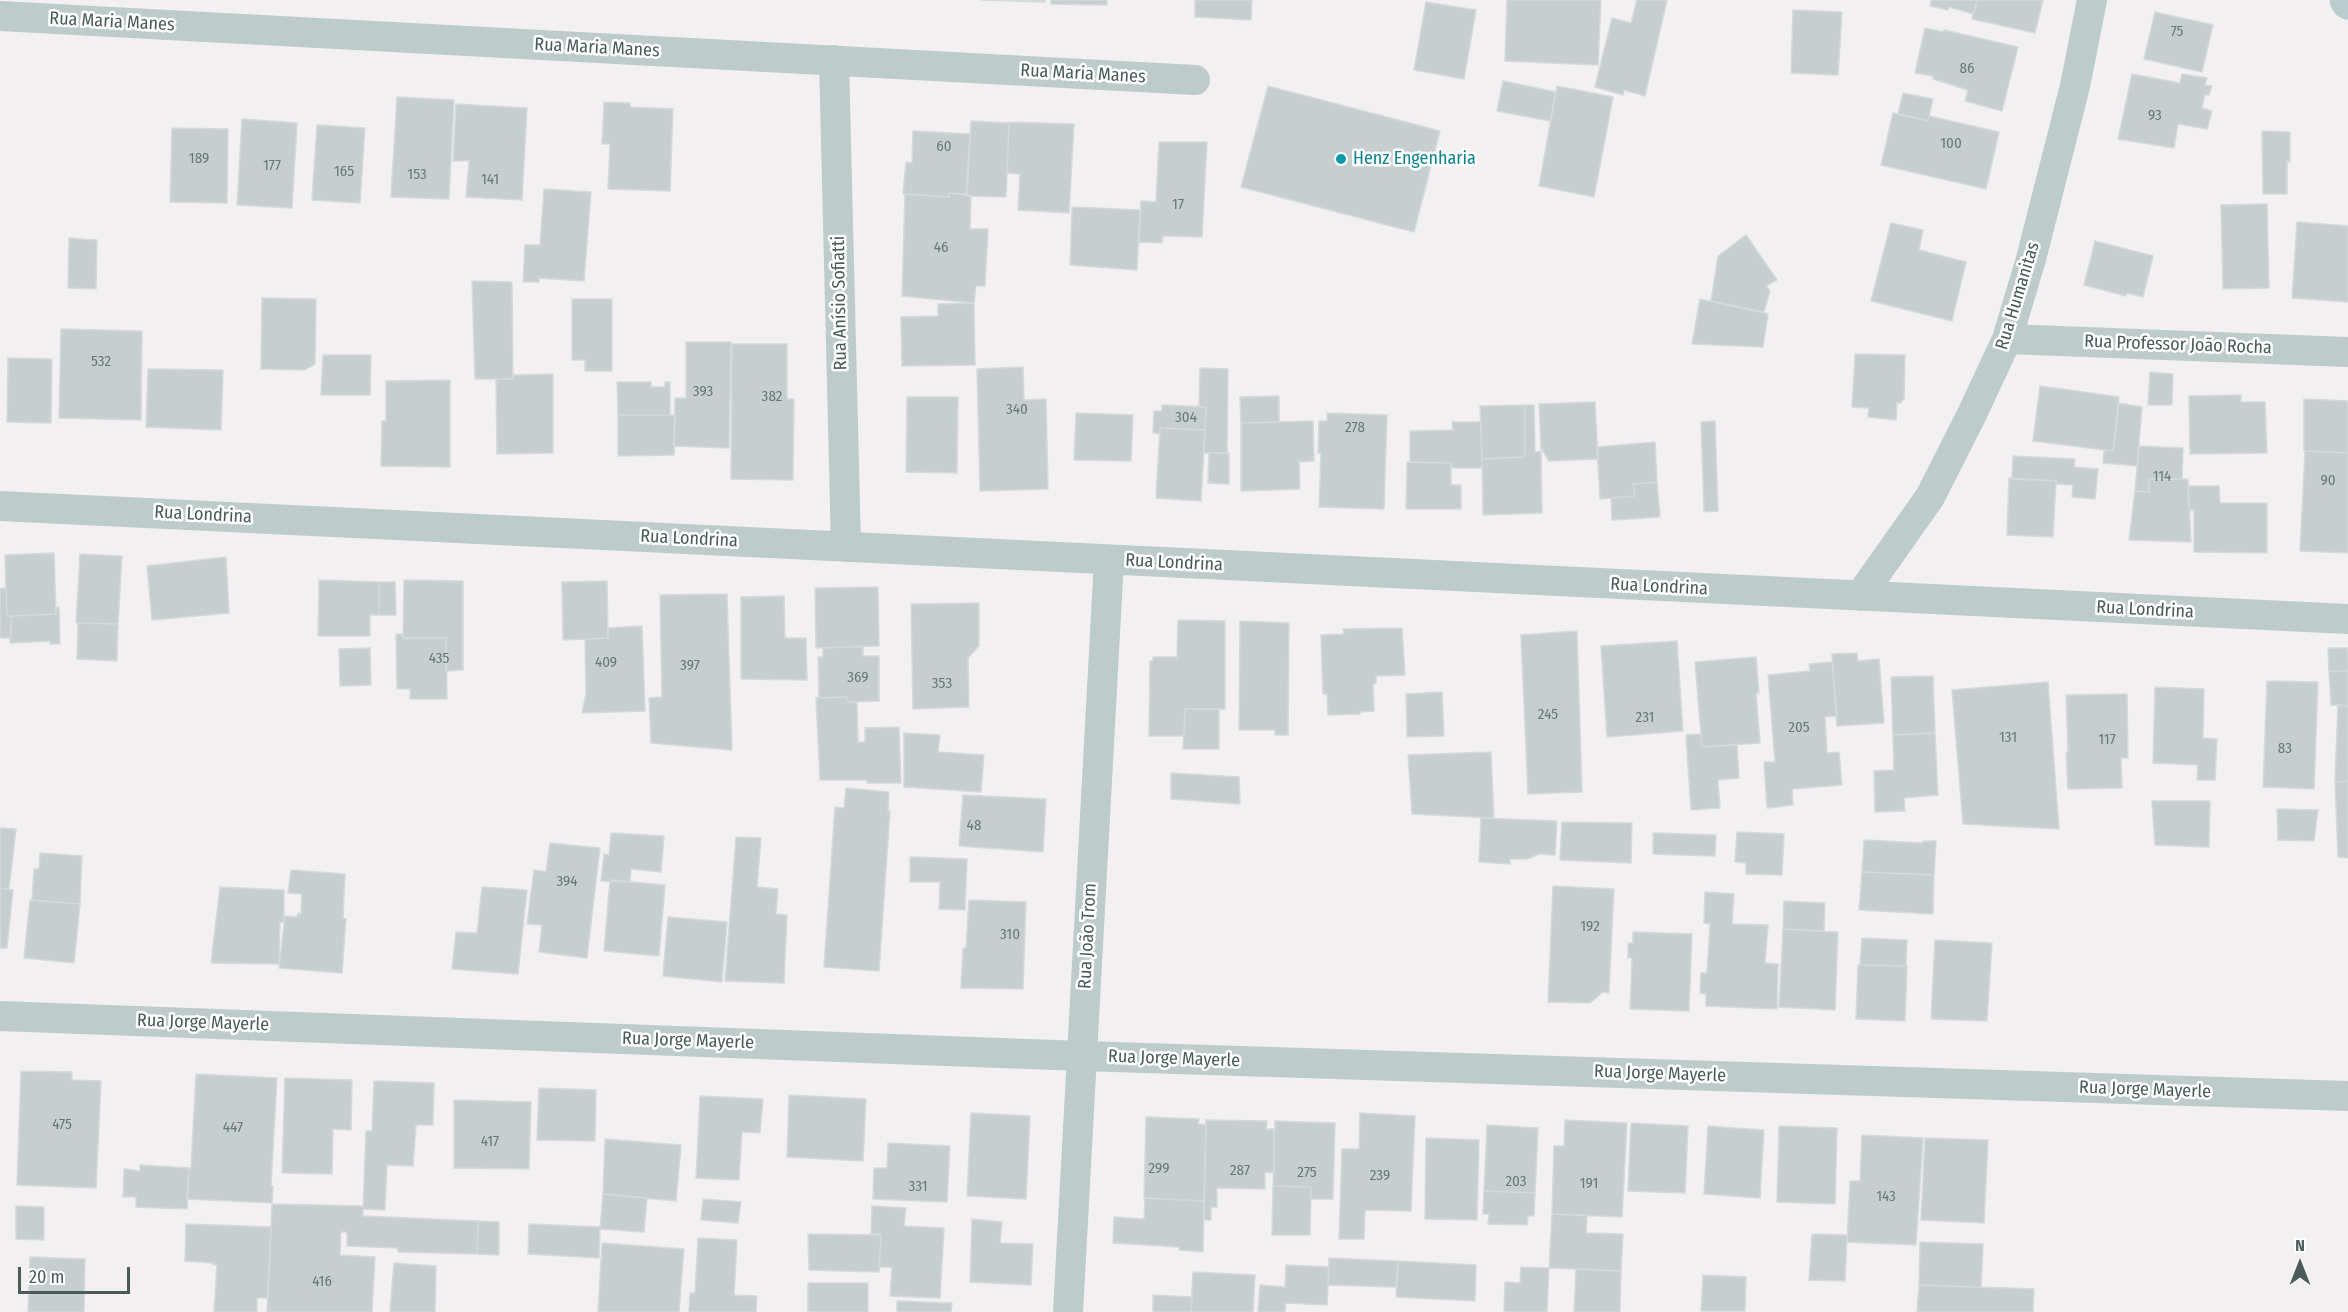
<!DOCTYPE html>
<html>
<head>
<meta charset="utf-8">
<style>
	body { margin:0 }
	#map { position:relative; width:2348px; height:1312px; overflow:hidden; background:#f2f0f1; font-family:"Fira Sans Condensed",sans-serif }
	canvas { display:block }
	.north { position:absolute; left:2270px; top:1234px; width:60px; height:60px; -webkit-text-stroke:4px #fff; paint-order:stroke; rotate:0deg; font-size:16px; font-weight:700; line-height:24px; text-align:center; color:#495c5a }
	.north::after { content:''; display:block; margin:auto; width:21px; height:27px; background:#495c5a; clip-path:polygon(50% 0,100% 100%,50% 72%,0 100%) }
	.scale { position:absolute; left:18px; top:1267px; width:112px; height:27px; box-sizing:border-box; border:3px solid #495c5a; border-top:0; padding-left:8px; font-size:18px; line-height:21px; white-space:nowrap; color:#495c5a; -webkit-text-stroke:4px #fff; paint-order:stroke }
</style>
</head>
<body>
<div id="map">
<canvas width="2348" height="1312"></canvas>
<div class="north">N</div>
<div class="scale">20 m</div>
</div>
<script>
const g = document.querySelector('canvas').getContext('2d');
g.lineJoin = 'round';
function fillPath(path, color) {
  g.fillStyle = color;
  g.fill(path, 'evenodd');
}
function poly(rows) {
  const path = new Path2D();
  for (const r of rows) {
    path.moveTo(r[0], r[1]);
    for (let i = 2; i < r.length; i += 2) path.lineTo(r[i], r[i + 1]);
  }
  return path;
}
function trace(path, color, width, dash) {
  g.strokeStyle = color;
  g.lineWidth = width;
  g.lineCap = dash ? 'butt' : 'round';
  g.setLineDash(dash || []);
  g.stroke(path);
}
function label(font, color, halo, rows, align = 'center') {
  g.font = font + ' "Fira Sans Condensed",sans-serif';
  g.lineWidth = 5;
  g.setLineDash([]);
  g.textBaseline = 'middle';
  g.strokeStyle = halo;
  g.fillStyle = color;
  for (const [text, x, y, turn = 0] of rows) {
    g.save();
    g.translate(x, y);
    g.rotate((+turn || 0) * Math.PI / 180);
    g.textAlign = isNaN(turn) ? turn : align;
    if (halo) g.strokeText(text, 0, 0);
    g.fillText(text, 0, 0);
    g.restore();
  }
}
const building = poly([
	[982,0,1045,0,1045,2,982,0],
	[1051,0,1107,0,1107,5,1051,4,1051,0],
	[1195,0,1252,0,1251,20,1195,17,1195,0],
	[1507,0,1601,0,1598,65,1505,61,1507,0],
	[1637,0,1667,0,1645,96,1624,90,1623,95,1595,87,1612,18,1631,23,1637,0],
	[1931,0,1977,0,1974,14,1949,7,1948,10,1930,6,1931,0],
	[1977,0,2043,0,2035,33,1972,19,1977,0],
	[1426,2,1476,10,1464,79,1414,70,1426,2],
	[1793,10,1842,12,1838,75,1791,73,1793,10],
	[2155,12,2213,25,2202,72,2144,59,2155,12],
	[1925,28,1944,32,1944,30,2018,47,2002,111,1965,101,1968,90,1933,79,1933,76,1915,73,1925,28],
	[2132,74,2180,83,2182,74,2207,78,2205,85,2212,86,2209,95,2205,94,2202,108,2212,111,2207,129,2178,124,2174,148,2118,139,2132,74],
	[1503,81,1556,92,1550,121,1497,111,1503,81],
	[1268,86,1440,131,1414,232,1241,187,1268,86],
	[1557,86,1613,97,1594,197,1539,186,1557,86],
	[1903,93,1933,99,1928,121,1898,114,1903,93],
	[397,97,454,100,449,199,391,197,397,97],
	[604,102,630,103,630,107,673,109,670,191,608,189,610,144,602,144,604,102],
	[456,104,527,108,522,200,466,197,469,161,453,161,456,104],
	[1893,113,1928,121,1929,116,1999,132,1986,189,1881,165,1893,113],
	[242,119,297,123,292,208,237,205,242,119],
	[971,121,1009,123,1006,197,967,196,971,121],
	[1009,122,1074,124,1069,213,1018,210,1020,174,1007,173,1009,122],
	[317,125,365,128,360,203,312,200,317,125],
	[172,128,228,129,227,203,170,202,172,128],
	[913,131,970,134,966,194,949,193,949,197,903,194,906,162,912,163,913,131],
	[2262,131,2290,132,2290,162,2287,161,2287,194,2263,194,2262,131],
	[1159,142,1207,142,1202,237,1163,236,1162,243,1139,242,1141,201,1156,202,1159,142],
	[544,189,591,192,584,281,539,278,539,282,523,282,525,245,540,245,544,189],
	[949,193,971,196,970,229,988,229,985,286,976,286,974,303,902,296,905,194,949,197,949,193],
	[2263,204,2267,204,2269,288,2223,289,2221,205,2263,204],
	[1072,207,1140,210,1137,270,1070,265,1072,207],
	[2297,222,2348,226,2348,302,2292,298,2297,222],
	[1891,223,1923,230,1919,250,1966,262,1952,321,1871,301,1891,223],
	[1746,235,1777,280,1766,286,1770,291,1764,312,1711,301,1718,256,1746,235],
	[69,238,97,240,96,289,68,288,69,238],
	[2095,241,2153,256,2143,297,2127,293,2126,296,2084,285,2095,241],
	[472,281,512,282,513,379,475,379,472,281],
	[262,298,316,299,315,364,304,370,261,369,262,298],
	[572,299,612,299,612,371,585,371,585,360,572,360,572,299],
	[1700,299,1768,314,1763,347,1692,344,1700,299],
	[974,303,975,365,902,366,901,317,938,316,938,304,974,303],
	[61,329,142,331,141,420,59,418,61,329],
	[686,342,731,342,729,448,674,446,675,398,686,398,686,342],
	[732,344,787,344,787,399,794,399,793,480,731,479,732,344],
	[1855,354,1905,355,1904,400,1902,400,1901,403,1897,403,1896,420,1868,417,1869,408,1852,407,1855,354],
	[323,355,371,355,370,395,321,395,323,355],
	[8,358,52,359,51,423,7,422,8,358],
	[1023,367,1024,400,1046,399,1048,489,980,491,977,369,1023,367],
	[1200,368,1228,369,1227,453,1204,453,1206,407,1199,407,1200,368],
	[148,369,223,370,221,430,146,427,148,369],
	[2150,372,2173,374,2172,405,2148,405,2150,372],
	[553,374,553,453,497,454,496,379,513,379,513,375,553,374],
	[450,380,450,467,381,466,382,421,386,421,386,381,450,380],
	[617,382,651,382,651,387,665,387,665,382,670,382,670,415,618,415,617,382],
	[2040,386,2119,397,2113,451,2033,441,2040,386],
	[2241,395,2241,402,2265,402,2267,453,2190,454,2189,396,2241,395],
	[1279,396,1279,422,1241,423,1240,397,1279,396],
	[907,397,958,397,957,473,906,472,907,397],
	[2304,399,2348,401,2348,453,2304,451,2304,399],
	[1595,402,1598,459,1549,461,1541,448,1539,404,1595,402],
	[2119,403,2142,407,2137,466,2103,463,2104,450,2113,451,2119,403],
	[1162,405,1206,407,1205,430,1160,428,1160,434,1153,433,1154,411,1162,411,1162,405],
	[1525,405,1525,457,1482,459,1480,406,1525,405],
	[1525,405,1534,405,1535,452,1541,451,1542,513,1483,515,1482,459,1525,457,1525,405],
	[1076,413,1133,415,1131,461,1074,460,1076,413],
	[1327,413,1387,415,1384,509,1319,507,1321,453,1318,453,1319,421,1327,421,1327,413],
	[618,415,675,415,674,455,618,456,618,415],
	[1313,421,1314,461,1299,462,1300,489,1241,491,1241,423,1313,421],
	[1715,421,1718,511,1704,512,1701,422,1715,421],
	[1452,422,1481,422,1482,468,1451,468,1451,463,1410,462,1410,431,1453,430,1452,422],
	[1160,428,1205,430,1201,501,1156,498,1160,428],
	[1655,442,1657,482,1633,484,1635,496,1600,499,1597,447,1655,442],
	[2139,446,2183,448,2182,479,2149,479,2149,492,2135,491,2139,446],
	[2305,451,2348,453,2348,553,2300,551,2305,451],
	[1209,453,1229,453,1229,484,1208,483,1209,453],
	[2013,456,2075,459,2074,467,2098,469,2095,499,2072,497,2073,485,2056,484,2056,481,2012,479,2013,456],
	[1407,462,1451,463,1451,485,1461,485,1461,509,1406,509,1407,462],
	[2009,478,2056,481,2053,537,2007,535,2009,478],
	[2149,479,2188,479,2191,542,2129,540,2135,491,2149,492,2149,479],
	[1657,482,1660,517,1612,520,1611,498,1635,496,1633,484,1657,482],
	[2188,486,2219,486,2220,503,2267,503,2267,553,2194,552,2194,510,2189,510,2188,486],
	[54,553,56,614,7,616,5,555,54,553],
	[80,554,122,556,118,624,76,623,80,554],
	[226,557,229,613,152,620,147,566,226,557],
	[319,580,379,582,379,615,370,615,370,636,318,636,319,580],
	[404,580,463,581,463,670,446,671,446,638,403,638,404,580],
	[607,581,608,638,563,640,562,582,607,581],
	[379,582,395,582,396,615,379,615,379,582],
	[878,587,879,646,816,648,815,588,878,587],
	[6,588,7,616,11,616,11,638,0,638,0,589,6,588],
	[727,594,732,750,651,743,649,698,662,697,660,595,727,594],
	[784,596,785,638,806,638,807,680,741,679,741,597,784,596],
	[979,603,979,646,968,658,969,707,913,709,911,604,979,603],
	[59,607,60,644,50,644,50,641,10,643,11,616,56,614,56,608,59,607],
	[1178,620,1225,621,1225,709,1185,709,1184,736,1149,736,1150,661,1153,661,1153,657,1177,657,1178,620],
	[1240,621,1289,623,1288,735,1275,735,1275,730,1239,730,1240,621],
	[78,623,118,624,117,661,77,659,78,623],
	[642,626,645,711,582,713,586,694,585,639,608,638,608,628,642,626],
	[1402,628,1405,675,1376,676,1376,684,1373,684,1374,711,1360,712,1360,714,1328,715,1327,694,1323,694,1321,635,1344,634,1343,629,1402,628],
	[1577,631,1582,792,1528,794,1521,635,1577,631],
	[396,634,403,634,403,638,446,638,447,699,410,699,410,689,397,689,396,634],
	[1677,641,1683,731,1607,737,1601,646,1677,641],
	[863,646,863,656,879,656,879,701,847,702,847,697,819,698,818,657,823,657,823,648,863,646],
	[370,648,371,685,340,686,339,649,370,648],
	[2328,648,2348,648,2348,671,2329,671,2328,648],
	[1857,653,1858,661,1879,659,1884,723,1837,726,1832,654,1857,653],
	[1756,657,1759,693,1756,693,1760,743,1702,747,1695,662,1756,657],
	[1832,662,1837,716,1825,717,1827,753,1839,752,1842,785,1792,789,1793,805,1767,808,1764,762,1775,762,1768,675,1810,671,1809,664,1832,662],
	[2329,671,2348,671,2348,706,2331,705,2329,671],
	[1933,676,1935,733,1893,735,1891,677,1933,676],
	[2267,681,2318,682,2314,789,2263,787,2267,681],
	[2048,682,2059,829,1963,824,1952,690,2048,682],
	[2155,687,2204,689,2203,738,2217,739,2215,780,2197,780,2198,765,2153,763,2155,687],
	[1442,692,1444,736,1407,737,1406,694,1442,692],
	[2127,694,2128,758,2121,758,2122,788,2068,789,2066,752,2068,752,2066,695,2127,694],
	[847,697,847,702,857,702,858,742,865,742,865,728,899,727,901,783,867,783,867,780,820,780,816,698,847,697],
	[2338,705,2348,706,2348,781,2335,782,2338,705],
	[1185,709,1219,709,1219,749,1183,749,1185,709],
	[904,733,940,735,938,752,984,755,981,792,904,787,904,733],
	[1935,733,1938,795,1904,798,1905,811,1875,812,1874,771,1894,770,1893,735,1935,733],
	[1701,734,1702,747,1737,745,1739,778,1718,780,1720,808,1691,810,1686,735,1701,734],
	[1491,752,1494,818,1412,814,1408,755,1491,752],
	[1171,773,1239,777,1240,804,1171,799,1171,773],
	[2348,781,2348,858,2338,857,2335,782,2348,781],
	[846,788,889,792,888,811,890,811,879,971,824,967,835,807,844,808,846,788],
	[963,795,1046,799,1043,852,959,846,963,795],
	[2152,801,2210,801,2209,847,2155,845,2152,801],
	[2277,809,2318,810,2314,841,2278,840,2277,809],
	[1481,818,1557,821,1555,855,1539,854,1527,859,1510,859,1510,864,1479,862,1481,818],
	[1562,822,1632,823,1631,863,1560,860,1562,822],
	[0,828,16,829,9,889,0,888,0,828],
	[1737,832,1784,834,1782,875,1746,874,1746,863,1735,862,1737,832],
	[611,833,664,836,661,872,631,869,630,882,601,881,604,854,609,855,611,833],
	[1653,833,1716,835,1715,856,1653,854,1653,833],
	[736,837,761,838,757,887,778,889,776,914,787,915,784,983,725,981,736,837],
	[1864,840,1923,843,1923,841,1936,841,1934,875,1862,872,1864,840],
	[550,843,600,848,587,958,539,952,542,925,527,924,534,870,546,872,550,843],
	[40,853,82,856,80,904,32,900,34,869,39,869,40,853],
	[910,857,967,859,965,910,939,909,940,882,910,882,910,857],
	[291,870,345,874,343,918,346,919,342,973,279,968,285,916,297,917,298,913,301,914,302,894,288,893,291,870],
	[1862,872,1934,875,1933,914,1859,910,1862,872],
	[610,880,665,885,659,956,604,951,610,880],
	[1553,886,1614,889,1609,993,1603,992,1590,1003,1548,1002,1553,886],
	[220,887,284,890,284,922,280,922,279,964,211,963,220,887],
	[482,887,527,890,518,974,452,969,456,932,477,933,482,887],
	[0,888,13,890,7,948,0,948,0,888],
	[1705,892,1734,894,1732,924,1768,925,1765,963,1778,964,1777,1009,1706,1006,1706,994,1700,993,1701,973,1707,973,1710,924,1704,923,1705,892],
	[30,900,80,904,74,963,24,958,30,900],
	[969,900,1026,902,1023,989,961,988,963,948,966,948,969,900],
	[1784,901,1825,903,1824,931,1783,929,1784,901],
	[668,917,727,922,722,982,663,976,668,917],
	[1783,929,1838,932,1835,1010,1779,1007,1783,929],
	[1633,932,1692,934,1689,1011,1630,1009,1632,958,1628,958,1628,943,1633,943,1633,932],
	[1862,938,1907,940,1906,966,1860,965,1862,938],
	[1935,940,1992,943,1987,1021,1931,1019,1935,940],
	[1858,965,1907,966,1905,1021,1856,1019,1858,965],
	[21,1071,72,1072,72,1080,101,1081,96,1188,17,1185,21,1071],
	[196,1074,277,1078,271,1186,273,1186,272,1203,187,1199,189,1168,191,1168,196,1074],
	[285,1078,352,1080,351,1130,333,1129,332,1174,282,1173,285,1078],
	[374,1081,434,1083,433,1125,416,1125,413,1166,387,1165,385,1210,363,1209,366,1131,372,1131,374,1081],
	[539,1088,596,1090,595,1141,537,1140,539,1088],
	[789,1095,866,1099,863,1161,787,1157,789,1095],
	[700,1096,763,1099,760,1133,742,1132,739,1180,696,1178,700,1096],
	[454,1100,531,1102,529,1169,454,1168,454,1100],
	[971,1113,1030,1116,1026,1199,967,1196,971,1113],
	[1360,1113,1415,1116,1411,1211,1365,1210,1364,1239,1339,1239,1342,1149,1359,1149,1360,1113],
	[1146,1117,1199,1119,1198,1124,1206,1125,1204,1201,1144,1198,1146,1117],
	[1206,1120,1267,1121,1266,1129,1274,1129,1274,1173,1265,1172,1265,1189,1217,1188,1217,1207,1211,1207,1211,1220,1204,1220,1206,1120],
	[1565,1120,1627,1123,1622,1217,1552,1214,1554,1146,1564,1146,1565,1120],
	[1275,1121,1335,1123,1333,1199,1310,1199,1311,1187,1273,1186,1275,1121],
	[1631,1123,1688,1126,1685,1193,1628,1191,1631,1123],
	[1487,1125,1538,1128,1535,1193,1484,1191,1487,1125],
	[1708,1126,1764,1130,1760,1198,1704,1194,1708,1126],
	[1779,1126,1837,1128,1835,1204,1777,1202,1779,1126],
	[1862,1135,1923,1138,1916,1245,1847,1242,1850,1181,1860,1181,1862,1135],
	[1426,1138,1479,1140,1477,1220,1425,1219,1426,1138],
	[1925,1138,1988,1140,1984,1223,1921,1220,1925,1138],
	[605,1139,681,1145,676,1201,603,1194,605,1139],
	[888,1143,950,1146,947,1202,873,1199,874,1168,887,1168,888,1143],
	[140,1165,189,1168,187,1209,136,1207,136,1197,123,1197,124,1169,140,1171,140,1165],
	[1273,1186,1311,1187,1310,1235,1272,1235,1273,1186],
	[1484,1191,1535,1193,1534,1216,1528,1216,1527,1225,1488,1224,1489,1214,1483,1214,1484,1191],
	[603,1194,647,1198,644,1232,600,1229,603,1194],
	[1145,1198,1204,1201,1203,1252,1179,1250,1179,1247,1113,1243,1114,1217,1144,1219,1145,1198],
	[703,1199,741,1202,738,1223,701,1220,703,1199],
	[272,1204,363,1206,363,1216,478,1221,477,1254,398,1252,398,1248,347,1246,347,1232,341,1232,340,1255,375,1257,372,1312,267,1312,272,1204],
	[16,1206,44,1207,44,1240,16,1239,16,1206],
	[872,1206,906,1208,904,1226,944,1228,940,1298,890,1296,892,1267,879,1267,881,1235,880,1234,871,1234,872,1206],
	[1552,1214,1587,1215,1586,1233,1623,1234,1621,1271,1549,1268,1552,1214],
	[972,1219,1002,1222,1000,1243,1033,1244,1031,1285,970,1282,972,1219],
	[478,1221,499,1222,499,1255,477,1254,478,1221],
	[186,1224,271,1227,268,1298,257,1298,257,1312,214,1312,217,1265,213,1265,213,1263,185,1261,186,1224],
	[529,1224,600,1227,599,1258,528,1254,529,1224],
	[808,1234,881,1235,879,1272,809,1270,808,1234],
	[1812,1234,1847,1235,1845,1281,1809,1280,1812,1234],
	[698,1238,737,1240,734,1295,757,1296,756,1312,689,1312,690,1293,695,1293,698,1238],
	[1920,1242,1983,1244,1981,1287,1919,1285,1920,1242],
	[602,1243,684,1249,679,1312,598,1312,602,1243],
	[30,1257,85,1259,84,1312,28,1312,30,1257],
	[1329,1258,1398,1261,1396,1287,1328,1285,1329,1258],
	[1398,1261,1476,1265,1475,1301,1396,1297,1398,1261],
	[394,1263,436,1266,435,1312,390,1312,394,1263],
	[1286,1265,1329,1267,1327,1305,1286,1303,1285,1312,1258,1312,1260,1285,1285,1287,1286,1265],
	[1521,1267,1549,1268,1547,1312,1504,1312,1505,1282,1520,1283,1521,1267],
	[1576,1269,1621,1271,1620,1312,1574,1312,1576,1269],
	[1193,1272,1255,1275,1253,1312,1191,1312,1193,1272],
	[1703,1275,1746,1277,1745,1311,1701,1311,1703,1275],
	[808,1283,868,1283,868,1312,808,1312,808,1283],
	[1919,1285,2034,1289,2033,1312,1917,1312,1919,1285],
	[1153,1295,1192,1297,1191,1312,1153,1312,1153,1295],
	[897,1301,952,1303,951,1312,897,1312,897,1301]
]);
const street = poly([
	[0,16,1195,80],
	[834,60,846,547],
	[2007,339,2348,352],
	[0,506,2348,619],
	[1860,596,1930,497,1972,414,2007,339,2031,259,2075,86,2092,0],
	[0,1016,1082,1056,2348,1096],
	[1068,1312,1109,560]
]);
const secondary = poly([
	[2346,0,2348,3]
]);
const markers = [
	[1341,159,6,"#0f9aa8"]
];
const numberNames = [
	["75",2177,32],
	["86",1967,69],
	["93",2155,116],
	["100",1951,144],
	["60",944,147],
	["189",199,159],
	["177",272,166],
	["165",344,172],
	["153",417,175],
	["141",490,180],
	["17",1178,205],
	["46",941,248],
	["532",101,362],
	["393",703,392],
	["382",772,397],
	["340",1017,410],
	["304",1186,418],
	["278",1355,428],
	["114",2162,477],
	["90",2328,481],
	["435",439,659],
	["409",606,663],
	["397",690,666],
	["369",858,678],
	["353",942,684],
	["245",1548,715],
	["231",1645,718],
	["205",1799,728],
	["131",2008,738],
	["117",2107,740],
	["83",2285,749],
	["48",974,826],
	["394",567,882],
	["192",1590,927],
	["310",1010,935],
	["475",62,1125],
	["447",233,1128],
	["417",490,1142],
	["299",1159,1169],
	["287",1240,1171],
	["275",1307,1173],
	["239",1380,1176],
	["203",1516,1182],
	["191",1589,1184],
	["331",918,1187],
	["143",1886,1197],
	["416",322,1282]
];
const streetNames = [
	["Rua Maria Manes",112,22,3],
	["Rua Maria Manes",597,48,3],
	["Rua Maria Manes",1083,74,3],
	["Rua Humanitas",2018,296,-73],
	["Rua Anísio Sofiatti",840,303,-91],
	["Rua Professor João Rocha",2178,345,2],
	["Rua Londrina",203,515,3],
	["Rua Londrina",689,539,3],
	["Rua Londrina",1174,563,3],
	["Rua Londrina",1659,587,3],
	["Rua Londrina",2145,610,3],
	["Rua João Trom",1088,936,-87],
	["Rua Jorge Mayerle",203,1023,2],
	["Rua Jorge Mayerle",688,1041,2],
	["Rua Jorge Mayerle",1174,1059,2],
	["Rua Jorge Mayerle",1660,1074,2],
	["Rua Jorge Mayerle",2145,1090,2]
];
const cultureNames = [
	["Henz Engenharia",1353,159]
];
fillPath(building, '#c7cecf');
trace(building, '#d4dadb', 1.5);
trace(street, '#bdcbca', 30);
trace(secondary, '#bacdcc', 33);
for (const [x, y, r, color] of markers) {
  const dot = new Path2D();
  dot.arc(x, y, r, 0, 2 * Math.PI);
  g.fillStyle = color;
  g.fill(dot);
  trace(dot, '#fff', 2);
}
label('15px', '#687877', null, numberNames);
label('18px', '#495c5a', '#fff', streetNames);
label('18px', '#0d838f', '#fff', cultureNames, 'left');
</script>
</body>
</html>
